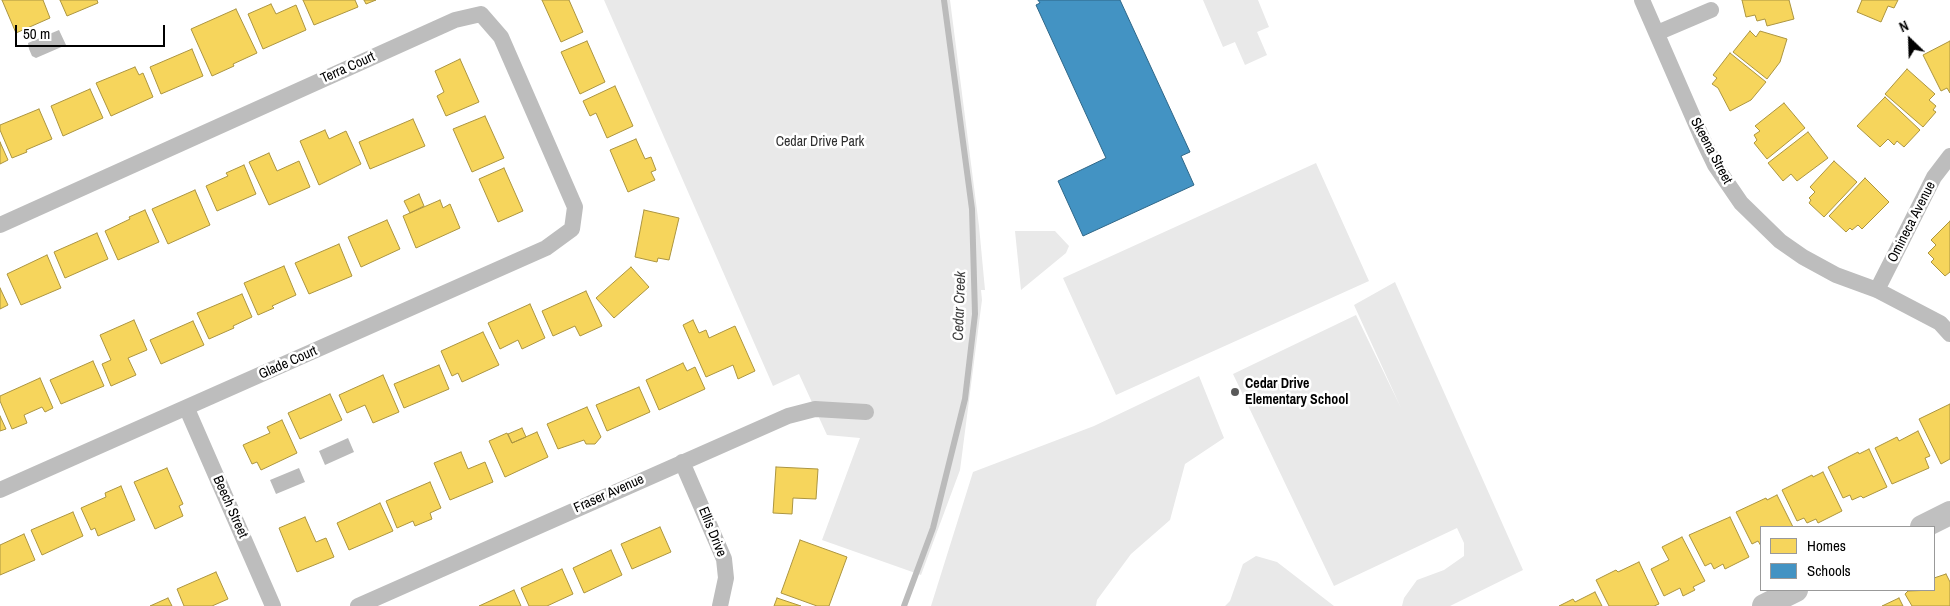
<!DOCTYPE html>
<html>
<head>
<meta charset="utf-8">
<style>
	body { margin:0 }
	#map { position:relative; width:1950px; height:606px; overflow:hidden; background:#fff; font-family:"Archivo Narrow",sans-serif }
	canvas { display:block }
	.legend { position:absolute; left:1760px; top:526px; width:175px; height:65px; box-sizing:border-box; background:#fff; border:1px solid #999; margin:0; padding:6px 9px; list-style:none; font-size:15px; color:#000 }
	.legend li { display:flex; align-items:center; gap:10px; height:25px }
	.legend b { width:25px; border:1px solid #999 }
	.north { position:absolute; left:1885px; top:15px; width:50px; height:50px; -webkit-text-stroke:4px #fff; paint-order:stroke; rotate:336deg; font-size:14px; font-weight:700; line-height:20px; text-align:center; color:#000 }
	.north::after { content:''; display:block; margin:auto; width:18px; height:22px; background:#000; clip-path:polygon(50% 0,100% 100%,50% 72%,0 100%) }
	.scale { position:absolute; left:15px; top:25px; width:150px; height:22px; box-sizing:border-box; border:2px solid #000; border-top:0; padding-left:6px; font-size:15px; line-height:18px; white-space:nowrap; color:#000; -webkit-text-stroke:4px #fff; paint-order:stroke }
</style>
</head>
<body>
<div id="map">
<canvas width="1950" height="606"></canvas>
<ul class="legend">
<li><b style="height:14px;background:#f6d55c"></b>Homes</li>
<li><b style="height:14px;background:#4393c3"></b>Schools</li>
</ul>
<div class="north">N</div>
<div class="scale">50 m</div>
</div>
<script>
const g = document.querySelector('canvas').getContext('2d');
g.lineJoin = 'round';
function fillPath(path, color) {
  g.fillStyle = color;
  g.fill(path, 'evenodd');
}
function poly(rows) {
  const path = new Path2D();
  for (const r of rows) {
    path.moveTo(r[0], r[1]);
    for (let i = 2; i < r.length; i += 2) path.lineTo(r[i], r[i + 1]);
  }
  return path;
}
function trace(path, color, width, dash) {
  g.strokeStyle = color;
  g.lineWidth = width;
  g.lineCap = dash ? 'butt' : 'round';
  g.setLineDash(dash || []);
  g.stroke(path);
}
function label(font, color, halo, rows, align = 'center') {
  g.font = font + ' "Archivo Narrow",sans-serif';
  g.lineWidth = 5;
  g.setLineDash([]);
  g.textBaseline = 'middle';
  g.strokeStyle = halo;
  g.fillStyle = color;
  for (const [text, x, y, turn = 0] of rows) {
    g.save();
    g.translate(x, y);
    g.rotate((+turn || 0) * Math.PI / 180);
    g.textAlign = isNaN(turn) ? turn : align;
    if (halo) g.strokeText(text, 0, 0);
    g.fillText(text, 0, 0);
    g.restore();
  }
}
const green = poly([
	[604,0,950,0,979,226,985,290,981,290,982,300,960,470,921,575,822,540,860,438,827,435,799,374,773,386],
	[1203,0,1258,0,1269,27,1257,32,1267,55,1245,65,1235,42,1223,47],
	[1316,163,1369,281,1116,395,1063,278],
	[1015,231,1055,231,1069,246,1066,253,1021,290],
	[1395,282,1523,570,1450,606,1402,606,1404,598,1417,580,1444,570,1464,556,1464,543,1457,528,1334,586,1233,374,1356,315,1401,408,1354,305],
	[1199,376,1224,438,1185,464,1170,520,1131,554,1097,600,1096,606,931,606,973,472,1094,426],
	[1256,556,1277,562,1334,606,1225,606,1230,601,1243,564]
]);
const water = poly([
	[59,30,66,45,36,58,32,56,29,49,28,43],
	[348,438,354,452,325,465,319,451],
	[299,468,305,482,276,494,270,480]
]);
const homes = poly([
	[2,0,43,0,50,18,16,33,2,0],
	[60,0,97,0,98,3,67,16,60,0],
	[303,0,355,0,358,7,314,25,303,0],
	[364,0,376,0,366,4,364,0],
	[542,0,569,0,583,32,561,42,542,0],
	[1742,0,1789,0,1794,19,1767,26,1765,19,1757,21,1755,15,1746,17,1742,0],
	[1862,0,1898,0,1894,8,1888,6,1881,22,1857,12,1862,0],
	[271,4,276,14,296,5,306,30,263,49,248,14,271,4],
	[236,9,257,53,233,64,234,66,212,76,191,29,236,9],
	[1750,31,1756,37,1760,31,1787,39,1780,62,1767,79,1733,52,1750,31],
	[587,41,605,82,580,94,561,52,587,41],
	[1950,41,1950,93,1947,88,1941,91,1923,55,1950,41],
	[192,49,203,76,161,94,150,67,192,49],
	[1730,53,1766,82,1751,100,1730,111,1718,88,1712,84,1717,78,1713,75,1730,53],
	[460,59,479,102,446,116,437,96,444,92,435,71,460,59],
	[135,67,139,75,143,73,153,97,111,116,96,83,135,67],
	[1907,69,1935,94,1929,100,1936,106,1933,110,1936,112,1923,127,1885,94,1907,69],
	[615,86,633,126,607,138,596,113,590,116,583,101,615,86],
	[90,89,103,118,63,136,51,106,90,89],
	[1885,97,1920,130,1904,147,1897,141,1894,145,1888,139,1880,147,1857,126,1885,97],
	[1784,103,1805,128,1767,159,1754,143,1757,140,1754,135,1760,131,1755,126,1784,103],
	[39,109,52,139,26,150,27,152,12,158,0,130,0,125,39,109],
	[485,116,504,158,472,172,453,129,485,116],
	[413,119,425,146,370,169,359,142,413,119],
	[325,130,329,139,346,131,361,164,319,185,300,141,325,130],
	[1808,132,1828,158,1797,181,1791,174,1783,181,1768,163,1808,132],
	[636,139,645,159,651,157,656,170,651,172,655,180,628,192,610,150,636,139],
	[0,142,8,160,0,164,0,142],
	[269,153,277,171,299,161,310,187,269,205,249,162,269,153],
	[1834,161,1857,182,1824,217,1809,203,1811,200,1809,198,1815,192,1810,187,1834,161],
	[244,165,256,194,217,211,206,186,228,176,226,173,244,165],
	[504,168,523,211,498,222,479,179,504,168],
	[1865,178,1889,202,1862,229,1858,225,1852,230,1850,228,1846,232,1829,216,1865,178],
	[195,190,210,225,168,244,152,209,195,190],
	[419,194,424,206,410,213,404,201,419,194],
	[440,200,443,208,450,204,460,228,416,248,403,216,440,200],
	[145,210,159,242,118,260,105,231,130,219,129,217,145,210],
	[644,210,679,218,669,260,658,258,657,262,635,257,644,210],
	[387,220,400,249,361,267,348,237,387,220],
	[1950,221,1950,272,1945,276,1931,262,1934,259,1928,253,1936,245,1931,240,1950,221],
	[97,233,108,259,65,278,54,252,97,233],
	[339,244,352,276,309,294,295,263,339,244],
	[47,255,61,288,21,305,7,274,47,255],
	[284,266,296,295,272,306,274,308,258,315,244,283,284,266],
	[631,267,649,287,614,318,596,298,631,267],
	[0,288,8,305,0,309,0,288],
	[586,291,602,326,580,336,575,326,553,336,542,311,586,291],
	[242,294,252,317,233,326,234,328,209,339,197,313,242,294],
	[530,304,545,338,522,349,518,340,500,349,488,323,530,304],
	[134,320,147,350,128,358,136,375,111,386,102,364,111,360,100,335,134,320],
	[693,320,699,333,706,330,709,338,735,326,755,371,738,379,733,365,706,377,683,325,693,320],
	[193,321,204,345,161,364,150,340,193,321],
	[483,332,499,365,462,382,458,373,452,376,441,351,483,332],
	[93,361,104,386,61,404,50,380,93,361],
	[683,363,687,371,695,367,705,389,659,410,646,380,683,363],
	[439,365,449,389,404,408,394,384,439,365],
	[383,375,399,412,373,423,365,405,347,413,339,395,383,375],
	[40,378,53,408,45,412,42,407,24,415,27,423,12,429,0,401,0,396,40,378],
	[639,387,650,412,607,431,596,405,639,387],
	[330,394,342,420,300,439,288,413,330,394],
	[1950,404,1950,459,1941,464,1919,419,1950,404],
	[587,407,601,437,595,444,586,444,584,440,558,449,547,424,587,407],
	[0,416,6,429,0,431,0,416],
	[282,420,297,453,261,470,257,462,252,464,243,445,270,433,267,427,282,420],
	[522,428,526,437,512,443,508,434,522,428],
	[1918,431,1930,456,1925,458,1929,468,1892,484,1875,448,1897,437,1899,441,1918,431],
	[537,432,548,457,505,477,489,441,507,433,512,443,537,432],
	[1869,449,1887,487,1863,498,1861,496,1852,500,1850,495,1843,498,1828,467,1858,452,1859,454,1869,449],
	[461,452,468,469,485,462,493,482,450,500,434,463,461,452],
	[776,467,818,469,816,499,793,498,792,514,773,513,776,467],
	[167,468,183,504,179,506,183,516,155,529,134,482,167,468],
	[1823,472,1842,511,1818,523,1816,519,1807,523,1804,518,1797,521,1782,490,1812,475,1813,477,1823,472],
	[430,482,441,508,430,513,432,519,415,526,413,521,397,528,386,501,430,482],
	[121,486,135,520,98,536,95,528,91,530,81,508,106,497,105,493,121,486],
	[1777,495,1793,527,1761,527,1761,546,1758,541,1752,544,1736,512,1766,498,1767,500,1777,495],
	[380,503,393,531,349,550,337,523,380,503],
	[73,512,83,536,42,555,31,530,73,512],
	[305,517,316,542,326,538,334,557,297,572,279,528,305,517],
	[1730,517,1749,557,1725,569,1723,564,1714,569,1711,563,1705,566,1689,535,1730,517],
	[660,527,671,552,632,569,621,544,660,527],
	[24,534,35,560,0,575,0,545,24,534],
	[1682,537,1705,581,1693,587,1695,590,1683,596,1680,588,1664,596,1651,569,1669,560,1662,547,1682,537],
	[800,540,847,557,829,606,817,606,781,593,800,540],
	[611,550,622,575,584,593,573,568,611,550],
	[1639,562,1659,604,1654,606,1609,606,1596,580,1616,570,1618,572,1639,562],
	[562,569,573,594,547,606,529,606,521,588,562,569],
	[216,572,228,599,212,606,184,606,177,589,216,572],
	[1946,574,1950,582,1950,606,1912,606,1905,594,1908,591,1934,590,1934,578,1946,574],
	[514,590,521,606,479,606,514,590],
	[1595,592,1602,606,1559,606,1573,599,1575,602,1595,592],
	[168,598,172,606,150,606,168,598],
	[777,598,801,606,774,606,777,598],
	[1899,598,1903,606,1882,606,1899,598]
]);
const schools = poly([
	[1038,0,1120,0,1190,152,1181,156,1194,185,1083,236,1058,181,1106,158,1036,5,1040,3,1038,0]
]);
const stream = poly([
	[904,606,933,528,965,399,975,314,972,209,944,0]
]);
const street = poly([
	[1642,0,1703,140,1715,165,1741,203,1780,241,1803,257,1836,275,1877,290,1940,323,1950,334],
	[1657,33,1711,10],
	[0,225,455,20,481,14,501,37,575,207,572,229,546,248,0,490],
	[1877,290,1934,177,1950,156],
	[187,409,273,606],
	[682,462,724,559,726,578,720,606],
	[358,606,788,416,815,409,866,412]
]);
const secondary = poly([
	[1922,527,1950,513],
	[1764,606,1796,590]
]);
const markers = [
	[1235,392,5,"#595959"]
];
const streetNames = [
	["Terra Court",348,68,-24],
	["Skeena Street",1711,151,62],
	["Omineca Avenue",1912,222,-63],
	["Glade Court",288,363,-24],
	["Fraser Avenue",609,494,-24],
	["Beech Street",230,507,66],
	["Ellis Drive",712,532,68]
];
const parkNames = [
	["Cedar Drive Park",820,142]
];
const poiNames = [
	["Cedar Drive",1245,384],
	["Elementary School",1245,400]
];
const waterNames = [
	["Cedar Creek",960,306,-88]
];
fillPath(green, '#e9e9e9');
fillPath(water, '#bbb');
fillPath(homes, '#f6d55c');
trace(homes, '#ac9540', 1);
fillPath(schools, '#4393c3');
trace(schools, '#2f6788', 1);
trace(stream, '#bbb', 6);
trace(street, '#bdbdbd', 16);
trace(secondary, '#c0c0c0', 24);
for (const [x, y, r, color] of markers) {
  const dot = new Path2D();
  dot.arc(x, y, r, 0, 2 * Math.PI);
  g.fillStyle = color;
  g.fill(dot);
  trace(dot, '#fff', 2);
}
label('14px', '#000', '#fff', streetNames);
label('14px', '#2e2e2e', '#fff', parkNames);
label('bold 14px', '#000', '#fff', poiNames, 'left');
label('italic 15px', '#3f3f3f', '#fff', waterNames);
</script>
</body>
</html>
